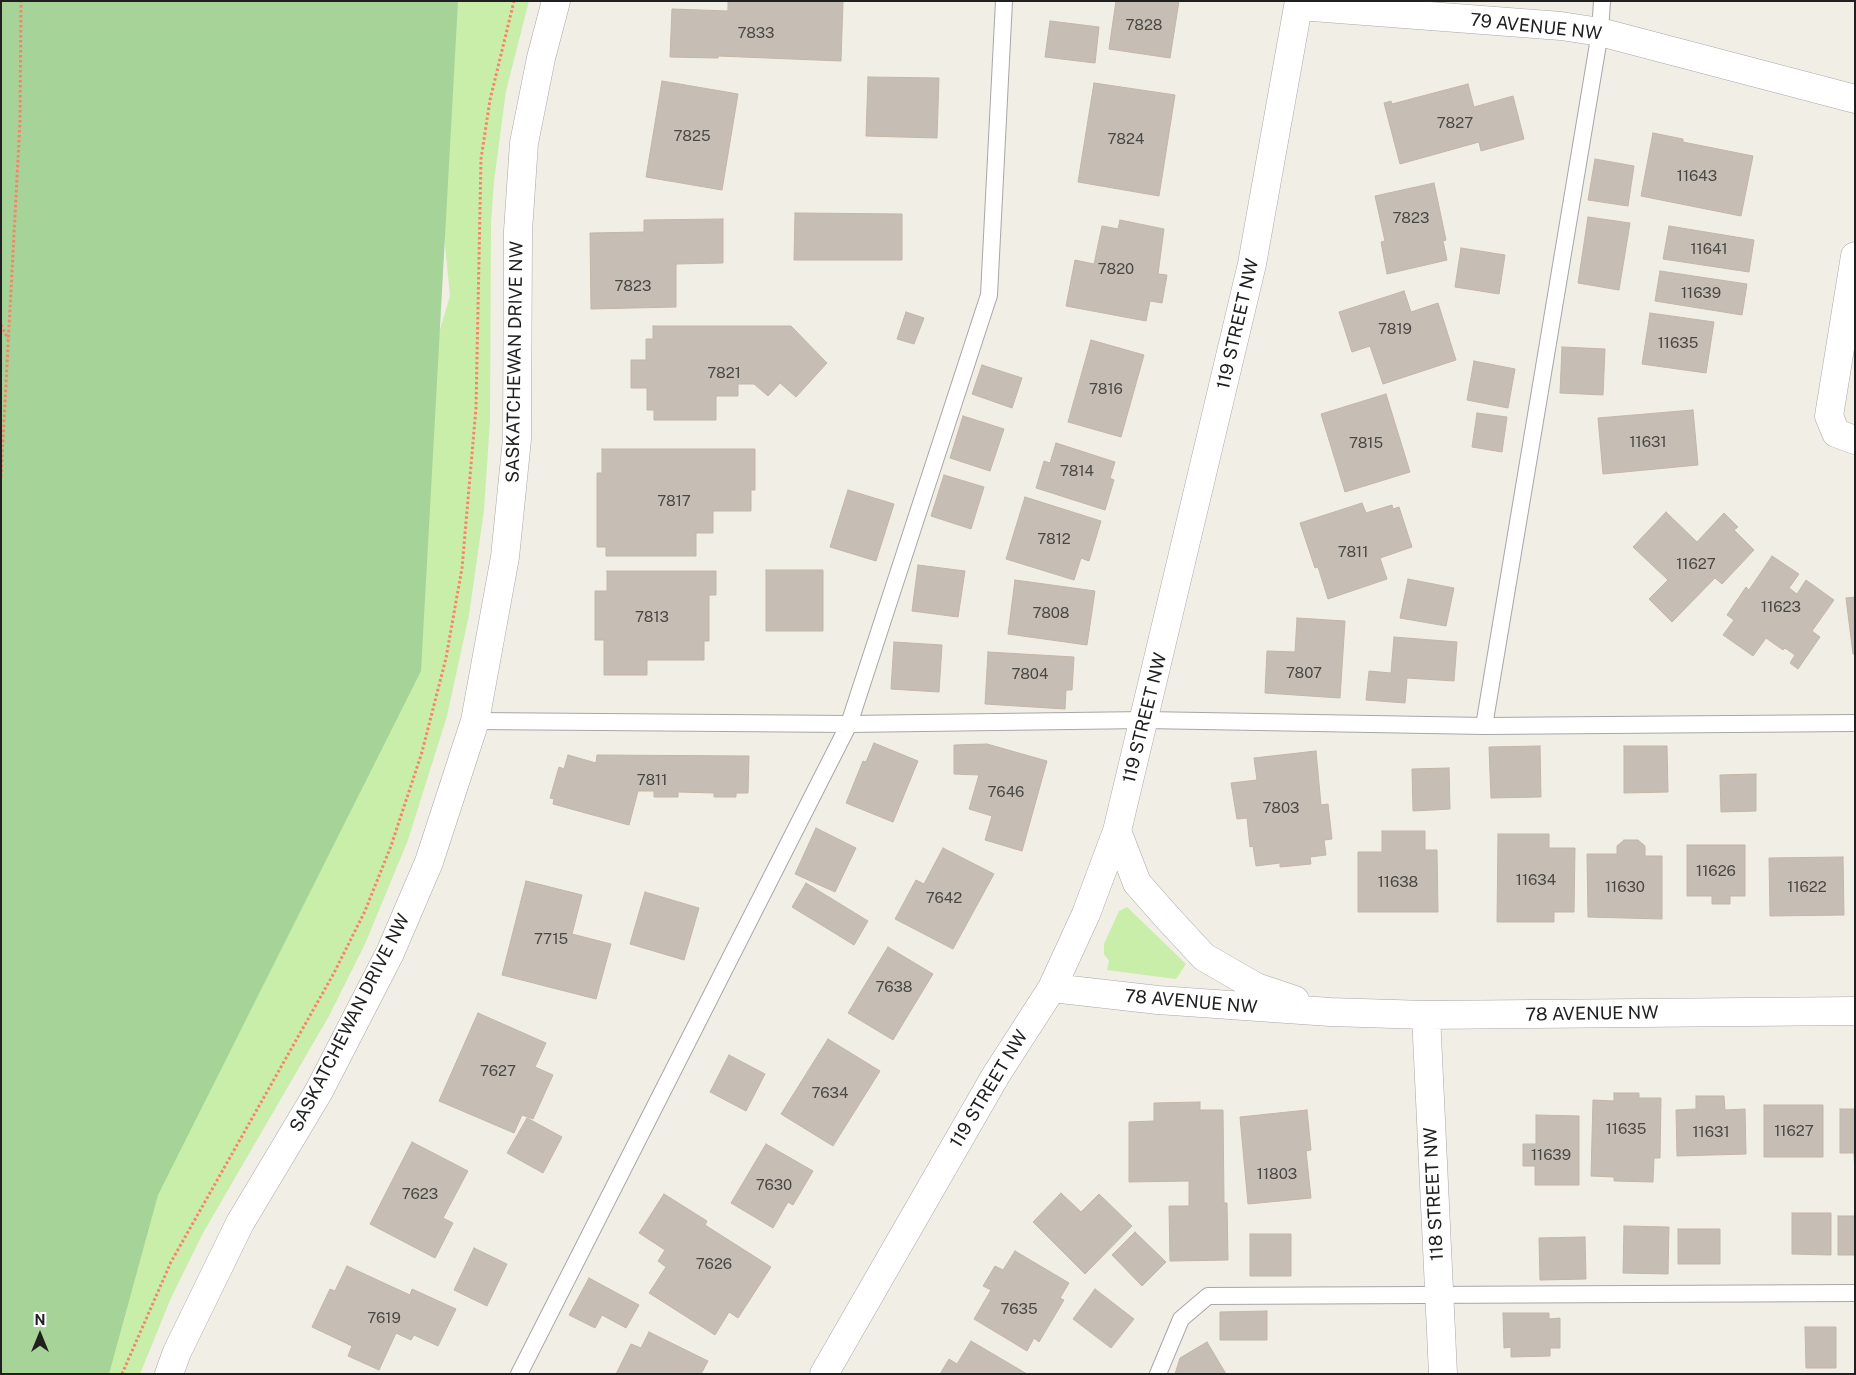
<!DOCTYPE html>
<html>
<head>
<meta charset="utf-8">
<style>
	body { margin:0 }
	#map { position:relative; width:1856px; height:1375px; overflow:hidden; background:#f1eee6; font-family:"Public Sans",sans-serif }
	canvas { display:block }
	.frame { position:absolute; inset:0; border:2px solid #202020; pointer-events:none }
	.north { position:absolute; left:15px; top:1310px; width:50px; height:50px; -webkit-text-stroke:4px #fff; paint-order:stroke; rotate:0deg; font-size:14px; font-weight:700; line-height:20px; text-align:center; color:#202020 }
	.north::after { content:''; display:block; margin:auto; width:18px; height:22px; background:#202020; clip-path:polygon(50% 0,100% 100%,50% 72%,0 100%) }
</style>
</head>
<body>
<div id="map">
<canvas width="1856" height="1375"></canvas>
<div class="frame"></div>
<div class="north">N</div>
</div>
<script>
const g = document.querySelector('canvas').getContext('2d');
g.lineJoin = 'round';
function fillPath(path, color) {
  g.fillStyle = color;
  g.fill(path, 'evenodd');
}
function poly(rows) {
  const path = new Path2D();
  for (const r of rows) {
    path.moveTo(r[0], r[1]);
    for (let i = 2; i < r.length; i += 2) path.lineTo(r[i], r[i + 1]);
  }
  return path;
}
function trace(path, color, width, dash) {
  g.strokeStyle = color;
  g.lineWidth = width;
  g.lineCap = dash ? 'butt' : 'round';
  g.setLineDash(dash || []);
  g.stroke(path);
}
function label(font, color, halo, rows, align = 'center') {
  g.font = font + ' "Public Sans",sans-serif';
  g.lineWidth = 4.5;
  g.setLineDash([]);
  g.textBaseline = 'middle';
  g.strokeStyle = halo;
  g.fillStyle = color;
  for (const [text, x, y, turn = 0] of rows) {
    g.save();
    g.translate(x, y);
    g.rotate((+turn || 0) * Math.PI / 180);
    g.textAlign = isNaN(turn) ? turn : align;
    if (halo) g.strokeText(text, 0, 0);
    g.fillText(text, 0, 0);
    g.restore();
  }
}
const grass = poly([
	[421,1,529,1,506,91,494,181,491,223,490,420,484,510,469,615,447,716,408,840,365,944,329,1016,203,1233,171,1298,140,1374,50,1374,429,367,450,296],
	[1127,907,1186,964,1176,979,1107,970,1109,961,1104,954,1104,944,1119,911]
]);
const forest = poly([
	[1,1,458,1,421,671,158,1195,109,1374,1,1374]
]);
const building = poly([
	[728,1,843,1,841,61,718,56,718,58,670,57,672,9,728,11,728,1],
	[1116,1,1179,1,1170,58,1109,49,1116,1],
	[1050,21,1099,27,1095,63,1045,57,1050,21],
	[868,77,939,78,937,138,866,136,868,77],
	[662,81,738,94,722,190,646,177,662,81],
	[1094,83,1175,95,1159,196,1078,182,1094,83],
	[1468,84,1474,107,1513,96,1524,139,1481,151,1479,142,1400,164,1384,103,1391,101,1392,104,1468,84],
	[1653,133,1683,139,1683,142,1753,156,1741,216,1641,196,1653,133],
	[1595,159,1634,166,1628,206,1588,200,1595,159],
	[1434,183,1446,240,1443,241,1447,260,1387,274,1381,242,1385,241,1375,196,1434,183],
	[795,213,902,214,902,260,794,260,795,213],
	[1588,217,1630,223,1619,290,1578,283,1588,217],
	[723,219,723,263,676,264,676,307,591,309,590,233,644,232,644,220,723,219],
	[1120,220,1164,229,1158,274,1167,275,1162,303,1150,301,1146,321,1066,306,1075,260,1094,264,1102,226,1118,229,1120,220],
	[1669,226,1754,240,1749,272,1663,259,1669,226],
	[1461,248,1505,255,1499,294,1455,287,1461,248],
	[1660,271,1747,284,1742,315,1655,301,1660,271],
	[1404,291,1411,312,1438,303,1456,360,1383,384,1370,346,1352,352,1339,312,1404,291],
	[906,312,924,318,914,344,897,339,906,312],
	[1650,313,1714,322,1706,373,1642,364,1650,313],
	[653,326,791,326,827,363,796,397,780,383,768,396,754,384,738,384,738,396,716,396,716,420,654,420,654,410,647,410,647,388,631,388,631,360,646,360,646,339,653,339,653,326],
	[1091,340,1144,355,1121,437,1068,422,1091,340],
	[1562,347,1605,349,1603,395,1560,393,1562,347],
	[1474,361,1515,369,1508,408,1467,400,1474,361],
	[982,365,1022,378,1012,408,972,394,982,365],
	[1386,394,1410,472,1345,492,1321,414,1386,394],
	[1693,410,1698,465,1603,474,1598,418,1693,410],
	[1477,413,1507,417,1502,452,1472,447,1477,413],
	[963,416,1004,429,990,471,950,458,963,416],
	[1056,443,1115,462,1110,478,1114,480,1105,510,1036,488,1044,461,1050,463,1056,443],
	[602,449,755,449,755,490,751,490,751,511,713,511,713,533,696,533,696,556,606,556,606,547,597,547,597,473,602,473,602,449],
	[944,475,984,487,971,529,931,516,944,475],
	[848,490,894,504,876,561,830,547,848,490],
	[1025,497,1101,521,1089,561,1081,558,1074,580,1006,559,1025,497],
	[1362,503,1366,513,1392,505,1393,509,1399,507,1412,547,1380,558,1387,579,1328,599,1318,567,1315,568,1300,523,1362,503],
	[1666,512,1697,542,1724,513,1738,527,1734,530,1754,550,1722,584,1715,578,1672,622,1649,599,1668,580,1633,547,1666,512],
	[1772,556,1799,574,1789,588,1797,594,1806,580,1834,600,1812,631,1820,637,1798,669,1790,663,1795,655,1785,648,1783,650,1766,638,1753,656,1723,635,1734,620,1727,615,1746,587,1749,590,1772,556],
	[918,565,965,571,958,617,912,611,918,565],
	[766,570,823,570,823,631,766,631,766,570],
	[607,571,716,571,716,595,709,595,709,641,704,641,704,660,647,660,647,675,604,675,604,640,595,640,595,591,607,591,607,571],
	[1408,579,1454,588,1446,626,1400,618,1408,579],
	[1015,580,1095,591,1087,645,1008,634,1015,580],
	[1855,597,1855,654,1853,654,1846,598,1855,597],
	[1297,618,1345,621,1340,698,1265,693,1267,651,1295,652,1297,618],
	[1394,637,1457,642,1454,681,1407,678,1405,703,1366,700,1369,671,1391,673,1394,637],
	[894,642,942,645,939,692,891,689,894,642],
	[988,652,1074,657,1072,690,1066,690,1065,709,985,704,988,652],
	[874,743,918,761,893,822,846,803,863,761,866,762,874,743],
	[987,744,1047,761,1022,851,985,840,992,816,969,809,979,775,954,774,954,745,987,744],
	[1540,746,1541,797,1491,798,1489,747,1540,746],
	[1624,746,1667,746,1668,792,1624,793,1624,746],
	[1316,751,1321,805,1328,804,1332,839,1324,840,1326,855,1310,857,1311,864,1280,867,1280,863,1256,866,1253,846,1250,847,1247,818,1237,819,1231,783,1257,780,1254,758,1316,751],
	[568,755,596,763,597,755,749,756,748,793,736,793,736,797,714,797,714,793,678,792,678,797,654,797,654,791,638,791,629,825,553,804,554,799,550,798,559,767,564,769,568,755],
	[1449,768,1450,809,1413,811,1412,769,1449,768],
	[1756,774,1756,811,1721,812,1720,775,1756,774],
	[816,828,856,848,835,892,795,874,816,828],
	[1382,831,1425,831,1425,850,1437,850,1438,912,1358,912,1358,852,1382,852,1382,831],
	[1498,834,1549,834,1549,848,1575,848,1574,912,1554,912,1554,922,1497,922,1498,834],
	[1624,840,1638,840,1645,846,1645,856,1662,856,1662,919,1588,917,1587,854,1617,854,1617,846,1624,840],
	[1687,845,1745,845,1745,896,1730,896,1730,904,1712,904,1712,896,1687,896,1687,845],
	[943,848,994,874,953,949,895,919,916,880,924,884,943,848],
	[1843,857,1844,915,1770,916,1769,858,1843,857],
	[526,881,582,895,572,934,611,944,596,999,502,975,526,881],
	[806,883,868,921,854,945,792,907,806,883],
	[645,892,699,908,684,960,630,944,645,892],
	[888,947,933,974,893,1040,848,1013,888,947],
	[478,1013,546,1043,535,1067,553,1075,533,1119,522,1115,514,1133,439,1101,478,1013],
	[828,1039,880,1071,833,1146,781,1114,828,1039],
	[729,1055,765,1074,746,1111,710,1092,729,1055],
	[1614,1093,1639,1093,1639,1098,1661,1098,1660,1158,1654,1158,1653,1182,1614,1181,1614,1177,1591,1176,1593,1100,1614,1101,1614,1093],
	[1696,1096,1724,1096,1725,1110,1745,1109,1746,1154,1677,1156,1676,1110,1696,1109,1696,1096],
	[1200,1102,1200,1110,1223,1110,1224,1203,1227,1203,1228,1260,1170,1261,1169,1206,1189,1206,1189,1181,1129,1182,1129,1122,1154,1121,1154,1103,1200,1102],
	[1764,1105,1823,1105,1823,1157,1764,1157,1764,1105],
	[1840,1109,1855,1109,1855,1175,1854,1153,1840,1153,1840,1109],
	[1307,1110,1311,1150,1306,1151,1311,1198,1248,1204,1240,1117,1307,1110],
	[1536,1115,1579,1116,1579,1185,1535,1185,1535,1166,1523,1166,1523,1144,1536,1144,1536,1115],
	[527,1118,562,1137,543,1173,507,1153,527,1118],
	[412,1142,468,1171,443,1218,453,1223,435,1258,370,1224,412,1142],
	[766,1144,813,1171,793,1205,788,1202,773,1228,731,1203,766,1144],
	[1061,1193,1081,1212,1099,1194,1132,1226,1085,1274,1033,1222,1061,1193],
	[664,1194,707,1221,705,1225,771,1267,738,1318,729,1312,715,1335,649,1293,666,1267,658,1261,665,1250,639,1233,664,1194],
	[1792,1213,1831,1213,1831,1255,1792,1254,1792,1213],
	[1838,1216,1855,1216,1855,1255,1838,1255,1838,1216],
	[1624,1226,1669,1227,1668,1274,1623,1273,1624,1226],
	[1678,1229,1720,1229,1720,1264,1678,1264,1678,1229],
	[1135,1232,1166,1262,1142,1286,1112,1255,1135,1232],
	[1250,1234,1291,1234,1291,1276,1250,1276,1250,1234],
	[1585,1237,1586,1279,1540,1280,1539,1238,1585,1237],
	[474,1248,507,1264,487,1306,454,1290,474,1248],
	[1015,1251,1069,1283,1060,1298,1064,1300,1039,1342,1034,1338,1027,1351,974,1319,991,1290,983,1286,995,1266,1003,1270,1015,1251],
	[347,1266,410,1295,412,1289,456,1309,438,1346,414,1335,411,1340,396,1333,379,1370,348,1356,352,1346,312,1327,330,1289,335,1291,347,1266],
	[589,1278,639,1305,626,1328,602,1315,595,1328,569,1315,589,1278],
	[1095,1289,1134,1319,1111,1348,1073,1319,1095,1289],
	[1267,1311,1267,1340,1220,1340,1220,1312,1267,1311],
	[1503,1313,1549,1313,1549,1319,1560,1318,1560,1348,1550,1348,1550,1356,1511,1357,1511,1347,1504,1348,1503,1313],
	[1805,1327,1836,1327,1836,1368,1806,1368,1805,1327],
	[649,1332,708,1361,701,1374,616,1374,631,1344,641,1348,649,1332],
	[971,1341,1027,1374,940,1374,949,1359,957,1364,971,1341],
	[1207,1342,1226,1374,1175,1374,1180,1358,1207,1342]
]);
const path = poly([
	[1,325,8,339],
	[1,477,20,122,21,1],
	[122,1374,171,1262,334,973,365,911,391,846,422,752,446,658,462,568,476,408,481,159,490,100,514,1]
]);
const service = poly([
	[475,721,849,724,1145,720,1484,726,1855,723],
	[1484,726,1600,32,1602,1],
	[519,1374,849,724,989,295,1004,1],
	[1158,1374,1181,1319,1208,1296,1855,1293]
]);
const minor = poly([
	[1299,6,1561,26,1600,32,1855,99],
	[1855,256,1829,416,1836,433,1855,440],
	[1117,831,1137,883,1166,916,1204,957,1256,987,1295,1000],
	[1052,988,1158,1000,1330,1012,1426,1015,1855,1011],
	[1426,1015,1443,1374],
	[824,1374,996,1075,1052,988,1086,914,1117,831,1252,264,1299,1]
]);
const tertiary = poly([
	[169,1374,177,1352,240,1223,319,1091,390,953,429,862,475,721,505,557,517,439,518,231,524,143,541,58,556,1]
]);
const numberNames = [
	["7828",1144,25],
	["7833",756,33],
	["7827",1455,123],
	["7825",692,136],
	["7824",1126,139],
	["11643",1697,176],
	["7823",1411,218],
	["11641",1709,249],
	["7820",1116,269],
	["7823",633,286],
	["11639",1701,293],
	["7819",1395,329],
	["11635",1678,343],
	["7821",724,373],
	["7816",1106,389],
	["11631",1648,442],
	["7815",1366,443],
	["7814",1077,471],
	["7817",674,501],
	["7812",1054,539],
	["7811",1353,552],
	["11627",1696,564],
	["11623",1781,607],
	["7808",1051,613],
	["7813",652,617],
	["7807",1304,673],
	["7804",1030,674],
	["7811",652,780],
	["7646",1006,792],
	["7803",1281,808],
	["11626",1716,871],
	["11634",1536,880],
	["11638",1398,882],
	["11630",1625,887],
	["11622",1807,887],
	["7642",944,898],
	["7715",551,939],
	["7638",894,987],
	["7627",498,1071],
	["7634",830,1093],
	["11635",1626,1129],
	["11627",1794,1131],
	["11631",1711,1132],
	["11639",1551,1155],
	["11803",1277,1174],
	["7630",774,1185],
	["7623",420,1194],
	["7626",714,1264],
	["7635",1019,1309],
	["7619",384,1318]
];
const streetNames = [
	["79 AVENUE NW",1536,27,6],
	["119 STREET NW",1238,324,-77],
	["SASKATCHEWAN DRIVE NW",515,362,-89],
	["119 STREET NW",1145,718,-76],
	["78 AVENUE NW",1191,1002,5],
	["78 AVENUE NW",1592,1014,-1],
	["SASKATCHEWAN DRIVE NW",350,1023,-63],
	["119 STREET NW",989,1089,-59],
	["118 STREET NW",1434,1194,-93]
];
fillPath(grass, '#c8eea9');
fillPath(forest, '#a6d398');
fillPath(building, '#c6beb5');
trace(building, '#c4b5a7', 1);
trace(service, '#a7a7a7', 18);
trace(minor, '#a7a7a7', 29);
trace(tertiary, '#a7a7a7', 29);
trace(path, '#ff8069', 3, [2.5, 2.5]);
trace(service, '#fff', 16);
trace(minor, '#fff', 28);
trace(tertiary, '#fff', 28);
label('15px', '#4a4845', null, numberNames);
label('18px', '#202020', '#fff', streetNames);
</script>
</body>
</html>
